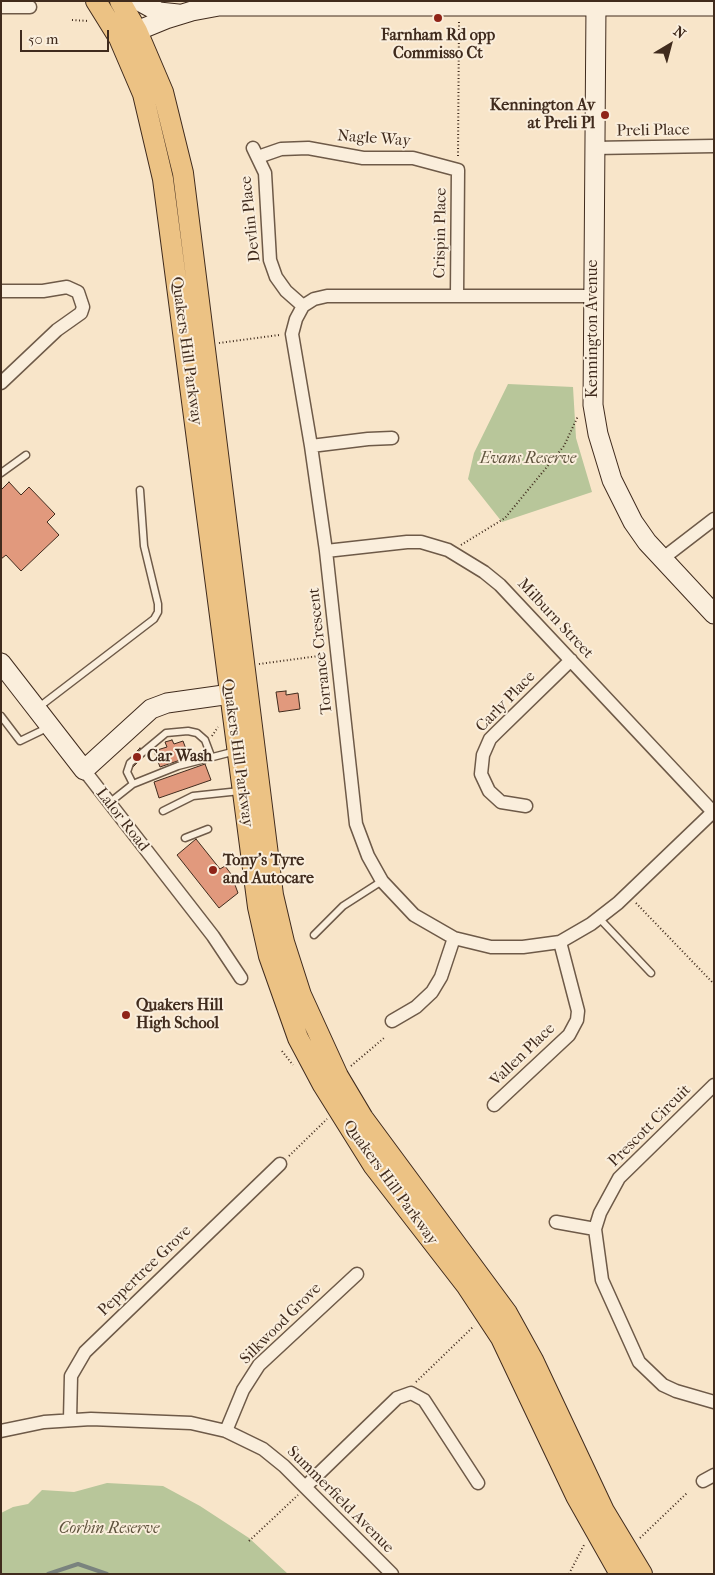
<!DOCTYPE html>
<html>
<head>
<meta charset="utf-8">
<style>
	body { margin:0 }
	#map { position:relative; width:715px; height:1575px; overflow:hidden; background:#f8e5c9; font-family:"IM FELL French Canon",serif }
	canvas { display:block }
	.frame { position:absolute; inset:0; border:2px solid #402b1d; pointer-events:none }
	.north { position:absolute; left:645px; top:20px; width:50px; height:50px; -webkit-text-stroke:4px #faeedc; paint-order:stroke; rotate:37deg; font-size:14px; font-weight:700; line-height:20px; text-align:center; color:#402b1d }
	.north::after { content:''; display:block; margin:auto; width:18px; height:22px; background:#402b1d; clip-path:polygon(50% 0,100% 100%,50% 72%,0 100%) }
	.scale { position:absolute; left:20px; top:30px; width:89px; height:22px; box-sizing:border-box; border:2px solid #402b1d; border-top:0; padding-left:6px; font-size:15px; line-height:18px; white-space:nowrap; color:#402b1d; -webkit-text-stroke:4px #faeedc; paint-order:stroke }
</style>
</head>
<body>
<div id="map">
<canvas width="715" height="1575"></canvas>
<div class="frame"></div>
<div class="north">N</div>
<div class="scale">50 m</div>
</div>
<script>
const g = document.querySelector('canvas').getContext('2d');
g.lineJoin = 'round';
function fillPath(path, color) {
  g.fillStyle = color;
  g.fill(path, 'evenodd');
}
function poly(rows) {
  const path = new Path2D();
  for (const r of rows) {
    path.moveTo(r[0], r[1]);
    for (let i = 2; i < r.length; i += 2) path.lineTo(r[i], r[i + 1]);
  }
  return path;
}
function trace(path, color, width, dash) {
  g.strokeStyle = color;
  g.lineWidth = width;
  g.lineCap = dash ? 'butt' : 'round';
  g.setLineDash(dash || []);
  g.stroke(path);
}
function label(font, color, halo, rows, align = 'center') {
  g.font = font + ' "IM FELL French Canon",serif';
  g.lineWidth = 4;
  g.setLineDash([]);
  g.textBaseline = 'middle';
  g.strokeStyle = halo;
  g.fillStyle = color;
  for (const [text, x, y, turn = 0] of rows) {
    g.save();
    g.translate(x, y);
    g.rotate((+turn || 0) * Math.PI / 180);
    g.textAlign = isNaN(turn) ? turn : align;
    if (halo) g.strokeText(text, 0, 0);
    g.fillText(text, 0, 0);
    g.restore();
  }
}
const green = poly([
	[508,384,573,387,576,438,592,492,502,522,468,479,474,453],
	[107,1483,163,1486,200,1506,249,1538,288,1574,1,1574,1,1513,13,1507,28,1504,42,1490,74,1492]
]);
const stream = poly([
	[48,1574,78,1564,107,1574]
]);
const building = poly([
	[9,482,21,495,29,487,55,514,47,522,59,535,21,571,6,555,1,559,1,490,9,482],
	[286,691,286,695,298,693,300,709,279,712,276,692,286,691],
	[172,740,174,744,183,741,189,757,160,767,154,751,167,747,165,742,172,740],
	[140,748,146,754,133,767,127,761,140,748],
	[205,764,211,780,159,798,154,782,205,764],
	[196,839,220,869,225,866,231,874,238,893,219,908,177,855,196,839]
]);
const path = poly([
	[72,20,89,21],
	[458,156,459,21],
	[219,343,279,335],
	[461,545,505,518,564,446,578,416],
	[259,664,326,655],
	[212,736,218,727],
	[636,903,714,984],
	[282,1051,293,1065],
	[351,1066,384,1038],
	[289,1156,327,1119],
	[416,1382,474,1326],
	[640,1538,687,1493],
	[249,1541,298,1495],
	[569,1574,585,1543]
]);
const lane = poly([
	[1,473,26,455],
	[39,707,154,619,158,612,158,604,144,546,140,490],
	[1,716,20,741,49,727],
	[133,784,127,772,130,763,166,733,188,731,197,733,205,740,211,756],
	[109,803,133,784,178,766,236,751],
	[163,811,193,796,240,791],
	[185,838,208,829],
	[599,918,651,973],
	[314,935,343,906,382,881]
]);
const street = poly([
	[1,7,30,7],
	[253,148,265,173,270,260,276,277,286,291,303,306],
	[593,148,714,146],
	[258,157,281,149,308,148,363,158,413,158,458,170,457,296],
	[1,291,43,291,67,287,78,292,83,307,81,313,57,330,1,383],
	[593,296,327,296,314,299,303,306,296,319,292,334,311,446,326,551,356,824,368,856,382,881,414,915,454,938,491,947,523,947,560,942,591,924,618,903,714,811],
	[311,446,368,439,392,438],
	[326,551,407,542,421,542,448,550,484,572,500,585,713,812],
	[662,559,714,519],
	[84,770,213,936,241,978],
	[526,806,501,802,489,791,481,774,483,755,490,739,497,732,571,660],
	[392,1021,416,1007,432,992,441,977,454,938],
	[714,1085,619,1178,600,1213,595,1229,602,1280,639,1362,663,1385,676,1391,714,1402],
	[494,1105,569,1035,577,1020,578,1011,560,942],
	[556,1222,595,1229],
	[70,1420,71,1376,85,1352,280,1164],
	[1,1431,44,1422,91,1419,191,1423,226,1431,263,1449,284,1466,392,1574],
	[226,1431,243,1390,259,1365,357,1274],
	[703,1481,714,1475],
	[305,1487,397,1398,411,1393,424,1400,478,1483]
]);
const secondary = poly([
	[139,1,159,12,178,14],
	[596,5,593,405,598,434,612,480,633,522,647,542,714,614],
	[122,37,166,19,192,11,219,6,714,6],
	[1,663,84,770,151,709,167,703,245,692]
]);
const primary = poly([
	[96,1,119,38,143,94,163,179,258,907,269,956,298,1038,323,1085,373,1165,466,1285,501,1338,576,1496,620,1574],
	[120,1,137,31,163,92,183,173,273,895,284,942,301,995,338,1076,363,1118,507,1313,533,1360,604,1511,642,1574]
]);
const markers = [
	[438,18,5,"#8f2418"],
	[605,115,5,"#8f2418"],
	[137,757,5,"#8f2418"],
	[213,870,5,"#8f2418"],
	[126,1015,5,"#8f2418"]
];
const poiNames = [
	["Farnham Rd opp",438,36,"center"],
	["Commisso Ct",438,54,"center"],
	["Kennington Av",595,106,"right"],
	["at Preli Pl",595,124,"right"],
	["Car Wash",147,757],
	["Tony's Tyre",223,861],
	["and Autocare",223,879],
	["Quakers Hill",136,1006],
	["High School",136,1024]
];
const streetNames = [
	["Preli Place",653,131,-1],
	["Nagle Way",374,139,4],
	["Devlin Place",251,219,-96],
	["Crispin Place",441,233,-89],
	["Kennington Avenue",593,329,-90],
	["Quakers Hill Parkway",186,351,82],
	["Milburn Street",555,619,47],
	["Torrance Crescent",321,651,-96],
	["Carly Place",506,702,-46],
	["Quakers Hill Parkway",237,753,82],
	["Lalor Road",122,820,52],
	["Vallen Place",523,1055,-44],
	["Prescott Circuit",650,1126,-45],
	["Quakers Hill Parkway",390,1183,54],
	["Peppertree Grove",145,1271,-44],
	["Silkwood Grove",281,1324,-45],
	["Summerfield Avenue",340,1500,45]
];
const parkNames = [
	["Evans Reserve",528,459],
	["Corbin Reserve",109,1529]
];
fillPath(green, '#b8c69a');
trace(stream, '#7a837e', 4);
fillPath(building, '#e1997d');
trace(building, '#402b1d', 1);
trace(lane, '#6e5a48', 9);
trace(street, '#6e5a48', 15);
trace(secondary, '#402b1d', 21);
trace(primary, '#402b1d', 22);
trace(path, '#402b1d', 2, [1, 2.5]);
trace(lane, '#faeedc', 6);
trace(street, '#faeedc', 12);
trace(secondary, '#faeedc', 19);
trace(primary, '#ecc284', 20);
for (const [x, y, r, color] of markers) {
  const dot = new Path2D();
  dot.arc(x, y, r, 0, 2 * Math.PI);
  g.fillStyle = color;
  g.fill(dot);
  trace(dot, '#faeedc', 2);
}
label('bold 16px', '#402b1d', '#faeedc', poiNames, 'left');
label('16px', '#402b1d', '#faeedc', streetNames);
label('italic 16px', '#5e523c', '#faeedc', parkNames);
</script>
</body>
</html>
